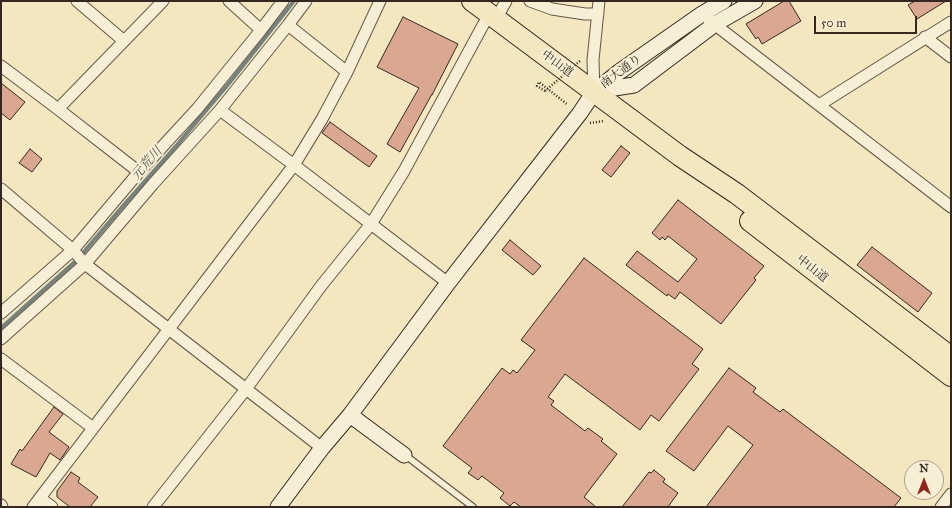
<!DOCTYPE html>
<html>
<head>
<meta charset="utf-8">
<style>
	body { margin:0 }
	#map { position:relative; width:952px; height:508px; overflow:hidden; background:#f3e7bf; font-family:"IM FELL Great Primer",serif }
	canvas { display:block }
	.frame { position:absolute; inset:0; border:2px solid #352722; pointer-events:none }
	.north { position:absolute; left:904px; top:460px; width:40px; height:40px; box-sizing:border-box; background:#f7efd5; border:1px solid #a99f8d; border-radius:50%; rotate:0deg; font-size:11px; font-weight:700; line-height:16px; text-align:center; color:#352722 }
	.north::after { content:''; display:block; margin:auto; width:14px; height:18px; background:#8f2418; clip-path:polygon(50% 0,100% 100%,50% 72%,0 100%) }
	.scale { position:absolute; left:814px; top:16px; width:103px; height:18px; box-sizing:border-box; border:2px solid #352722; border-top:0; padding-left:5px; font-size:12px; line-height:14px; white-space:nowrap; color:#352722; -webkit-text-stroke:3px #f7efd5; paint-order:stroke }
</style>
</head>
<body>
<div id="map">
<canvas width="952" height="508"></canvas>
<div class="frame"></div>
<div class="north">N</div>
<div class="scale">50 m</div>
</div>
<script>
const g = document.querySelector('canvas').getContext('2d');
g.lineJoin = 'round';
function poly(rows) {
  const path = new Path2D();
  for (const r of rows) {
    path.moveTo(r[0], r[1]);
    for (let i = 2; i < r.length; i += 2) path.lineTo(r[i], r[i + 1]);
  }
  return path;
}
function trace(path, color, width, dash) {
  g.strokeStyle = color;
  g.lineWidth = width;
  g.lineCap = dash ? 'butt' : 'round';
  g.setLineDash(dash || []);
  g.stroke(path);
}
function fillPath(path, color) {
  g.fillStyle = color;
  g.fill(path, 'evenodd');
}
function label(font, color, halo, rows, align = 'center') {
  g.font = font + ' "IM FELL Great Primer","Noto Serif JP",serif';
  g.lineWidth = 4;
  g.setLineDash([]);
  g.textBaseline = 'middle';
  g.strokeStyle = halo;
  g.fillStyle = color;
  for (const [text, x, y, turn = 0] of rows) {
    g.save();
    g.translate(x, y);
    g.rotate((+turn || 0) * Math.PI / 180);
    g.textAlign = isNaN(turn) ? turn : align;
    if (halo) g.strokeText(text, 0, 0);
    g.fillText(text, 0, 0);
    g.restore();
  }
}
const stream = poly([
	[1,328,77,260,123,206,177,145,230,82,294,1]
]);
const building = poly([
	[784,1,789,1,801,21,762,44,758,37,756,39,746,24,784,1],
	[915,1,946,1,917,19,908,5,915,1],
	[403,17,458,44,432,95,432,94,400,152,387,144,419,88,377,67,403,17],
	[1,83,25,102,10,120,1,113,1,83],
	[330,122,377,156,369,167,322,133,330,122],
	[621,146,630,153,611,177,602,170,621,146],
	[30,149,42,159,32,172,19,163,30,149],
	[678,200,764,266,754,278,756,280,721,324,680,292,675,299,668,294,667,296,626,265,637,251,678,282,697,259,668,236,665,240,662,237,660,240,652,233,678,200],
	[510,240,541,266,533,275,502,250,510,240],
	[872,247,932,293,918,312,857,265,872,247],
	[584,258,703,349,692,364,699,369,659,421,651,415,640,430,565,374,548,397,554,401,551,405,585,431,588,428,603,439,601,441,617,454,584,497,596,507,521,507,514,502,510,506,500,498,504,493,482,476,478,480,468,473,472,468,443,446,502,368,510,374,513,370,517,373,535,350,521,340,584,258],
	[729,368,756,388,753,392,780,412,783,409,901,498,894,507,706,507,753,445,728,426,694,471,666,451,729,368],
	[54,407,63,414,49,432,69,447,60,460,50,453,36,477,11,464,20,449,22,451,54,407],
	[654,470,665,479,663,482,678,493,668,507,622,507,649,472,651,473,654,470],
	[71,472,80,478,78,482,98,497,90,507,70,507,57,497,57,491,71,472]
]);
const path = poly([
	[545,91,537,86,539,82,568,105],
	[590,123,604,121]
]);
const lane = poly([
	[405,455,473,507]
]);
const street = poly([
	[77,1,124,41],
	[229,1,261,30],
	[530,1,552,9,585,14,598,14],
	[496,19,506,1],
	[709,20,951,207],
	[288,25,347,72],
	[925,37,951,57],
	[1,66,58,109,139,172],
	[594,92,593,60,599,1],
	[819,105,951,22],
	[58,109,163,1],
	[220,110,294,165,448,283],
	[1,189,73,250,85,264,322,448],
	[1,313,73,250,139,172,197,109,261,30,283,1],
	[1,339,85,264,153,184,220,110,288,25,306,1],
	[1,359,93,428],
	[40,498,52,507],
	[1,505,2,507],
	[33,507,294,165,322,119,347,72,380,1],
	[153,507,246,389,321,286,371,224,404,171,489,14],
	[941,507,951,494]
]);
const secondary = poly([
	[595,91,634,85,715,24,755,1],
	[350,415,404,455],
	[278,507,322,448,350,415,448,283,580,113,594,92,619,72,702,14,724,1]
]);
const highway = poly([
	[472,1,680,156,737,194,951,357],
	[750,221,951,376]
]);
const pathBridge = poly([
	[545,91,580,61]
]);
const streetNames = [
	["中山道",557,64,36],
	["南大通り",621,72,-37],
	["中山道",812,269,38]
];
const waterNames = [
	["元荒川",147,164,-49]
];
trace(stream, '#75827e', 4);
fillPath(building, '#daa890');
trace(building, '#352722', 1);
trace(lane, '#645749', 8);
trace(street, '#645749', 13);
trace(secondary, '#352722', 17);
trace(highway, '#352722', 22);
trace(path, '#352722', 2.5, [1, 2]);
trace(lane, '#f7efd5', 5.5);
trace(street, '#f7efd5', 11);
trace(secondary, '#f7efd5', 15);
trace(highway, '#f3e7bf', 20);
trace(pathBridge, '#352722', 2.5, [1, 2]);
label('12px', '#352722', '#f7efd5', streetNames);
label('italic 13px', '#555450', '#f7efd5', waterNames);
</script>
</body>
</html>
